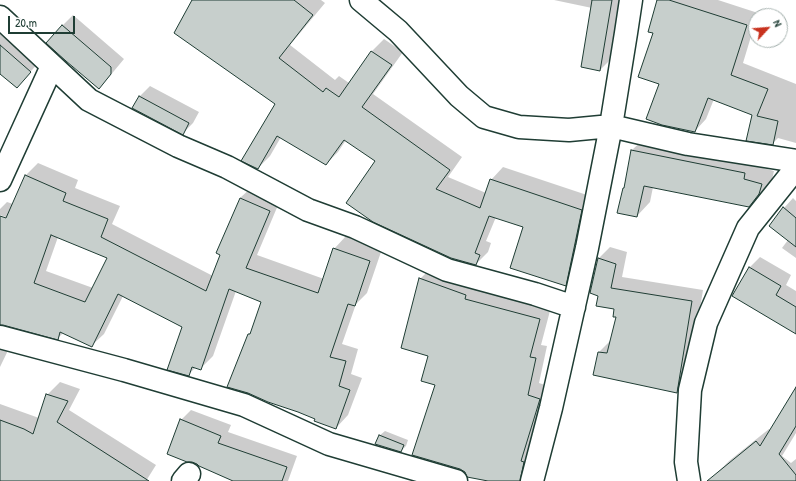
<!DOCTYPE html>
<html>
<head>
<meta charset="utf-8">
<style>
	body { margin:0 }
	#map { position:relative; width:796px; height:481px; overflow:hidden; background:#fff; font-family:"Patrick Hand",sans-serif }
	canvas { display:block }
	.north { position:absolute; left:748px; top:8px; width:40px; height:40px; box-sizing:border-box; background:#fff; border:1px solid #a5b1ae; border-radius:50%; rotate:64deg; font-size:11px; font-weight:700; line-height:16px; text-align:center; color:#1f3d34 }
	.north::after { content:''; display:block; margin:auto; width:14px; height:18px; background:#c8321e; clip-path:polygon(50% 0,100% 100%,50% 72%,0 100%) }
	.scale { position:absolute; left:8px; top:16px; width:67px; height:18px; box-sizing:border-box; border:2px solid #1f3d34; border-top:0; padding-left:5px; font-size:12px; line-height:14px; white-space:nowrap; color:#1f3d34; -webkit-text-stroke:3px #fff; paint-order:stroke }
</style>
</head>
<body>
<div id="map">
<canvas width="796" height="481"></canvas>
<div class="north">N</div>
<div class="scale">20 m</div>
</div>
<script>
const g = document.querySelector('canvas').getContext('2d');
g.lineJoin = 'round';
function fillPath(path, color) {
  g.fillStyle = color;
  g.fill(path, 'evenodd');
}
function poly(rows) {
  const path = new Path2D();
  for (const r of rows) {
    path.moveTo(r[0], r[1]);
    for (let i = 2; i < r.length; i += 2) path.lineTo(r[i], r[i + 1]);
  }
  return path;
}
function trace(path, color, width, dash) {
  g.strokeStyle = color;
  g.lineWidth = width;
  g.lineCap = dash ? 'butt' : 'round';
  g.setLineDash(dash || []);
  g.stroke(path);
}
const shadow = poly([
	[194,0,321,0,325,3,290,45,335,80,339,76,349,83,372,51,384,39,403,52,373,94,462,157,448,177,486,193,491,180,503,167,593,197,578,272,565,285,524,226,496,217,486,241,491,243,488,252,476,264,376,161,346,140,338,152,326,164,281,137,270,156,258,168,276,103],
	[554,0,621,0,612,58,600,70,592,8],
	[659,0,718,0,758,13,757,16,756,16,756,20,743,63,796,84,796,143,778,138,772,144,753,114,714,99,706,119,695,131,661,84,655,33],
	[73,15,124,59,109,77,99,88,62,26],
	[0,25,40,61,17,87,0,72],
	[150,86,199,112,193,123,183,133,140,96],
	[646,137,758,160,756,166,774,171,772,180,762,193,748,206,653,187,650,202,637,216,626,187,632,150],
	[38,163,78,180,75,188,120,206,112,224,213,276,240,198,253,186,281,198,257,255,324,279,334,249,346,236,382,249,367,293,356,304,342,344,358,349,351,374,362,378,348,415,336,428,316,419,249,334,252,331,262,301,236,291,213,356,201,368,196,367,188,375,184,327,123,296,104,334,91,346,64,332,58,338,0,324,0,328,14,338,0,367,0,217,11,219,0,215,0,209,7,202,13,204,26,175],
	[58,237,109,258,93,288,46,271],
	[793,198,796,201,796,258,782,248,788,240,784,208],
	[610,247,627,252,622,277,703,290,688,381,677,392,594,375,599,352,610,341,617,316,615,309,599,295,599,258],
	[760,257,791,275,786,285,796,291,796,332,750,267],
	[432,267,551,307,541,345,547,346,539,383,551,387,528,481,492,481,430,355,420,279],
	[60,382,80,389,69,410,156,465,146,481,0,481,0,404,39,418,47,395],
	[796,389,796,433,782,456,791,463,796,459,796,481,722,481,716,474,729,461,769,429,771,431],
	[191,410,231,425,228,432,297,456,288,481,236,481,197,464,181,420],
	[385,431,408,440,406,446,401,451,379,436]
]);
const building = poly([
	[192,0,294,0,313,15,279,58,323,92,326,88,339,97,371,51,392,65,362,107,450,170,436,189,480,208,490,179,582,210,566,286,510,268,523,227,489,216,475,253,480,255,476,265,451,258,373,222,346,203,375,161,344,140,326,165,277,136,258,169,241,161,275,104,174,33,192,0],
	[592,0,612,0,600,71,581,67,592,0],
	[657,0,669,0,747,25,731,75,768,89,757,116,778,121,773,145,746,141,752,115,708,98,695,132,662,125,646,119,659,84,638,77,653,33,648,32,657,0],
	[62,25,111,67,111,74,99,89,66,61,46,43,62,25],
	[0,45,31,72,17,88,0,74,0,45],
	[139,96,189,123,183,135,132,108,139,96],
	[631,150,745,173,744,179,762,184,759,194,749,207,644,186,637,217,617,213,623,188,624,188,631,150],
	[25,175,66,193,63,201,108,219,101,237,206,291,220,255,216,253,240,198,270,211,246,268,318,293,333,248,370,261,355,306,348,304,330,357,346,361,339,386,350,390,336,429,314,421,315,419,298,412,268,402,248,393,227,387,248,334,250,334,261,302,229,289,201,370,192,367,189,376,167,370,182,327,118,294,92,347,60,332,58,340,3,325,0,325,0,216,6,218,25,175],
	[51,235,107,258,85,302,34,283,51,235],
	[783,207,796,218,796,247,769,226,783,207],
	[598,258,616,264,611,288,692,301,677,393,593,375,598,352,607,353,616,317,613,317,614,309,596,306,598,296,590,293,598,258],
	[749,267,781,286,776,295,796,307,796,334,732,296,749,267],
	[419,278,466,295,465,299,540,319,530,357,536,358,528,395,540,399,521,461,524,462,520,481,488,481,467,477,465,472,460,469,412,455,435,385,421,381,428,356,401,348,419,278],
	[796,387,796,426,779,454,796,475,796,481,707,481,756,441,760,446,796,387],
	[46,394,68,401,57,422,149,481,0,481,0,420,24,429,33,434,46,394],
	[180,419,221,436,218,443,287,467,282,481,233,481,199,466,197,464,192,462,187,462,167,454,180,419],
	[379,435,404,445,401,452,375,444,379,435]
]);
const street = poly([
	[361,0,398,31,459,96,484,117,519,127,569,130,611,126,688,144,796,161],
	[0,17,89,100,178,146,227,167,308,210,355,227,447,270,535,294,574,307],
	[0,180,52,66],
	[0,337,124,370,244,405,329,444,456,481],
	[183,481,189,474],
	[532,481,551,408,587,248,611,126,626,33,631,0],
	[689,481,686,462,690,390,706,323,748,228,796,168]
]);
fillPath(shadow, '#0003');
fillPath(building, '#c7cfcc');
trace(building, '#1f3d34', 1);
trace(street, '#1f3d34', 25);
trace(street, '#fff', 22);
</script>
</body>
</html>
